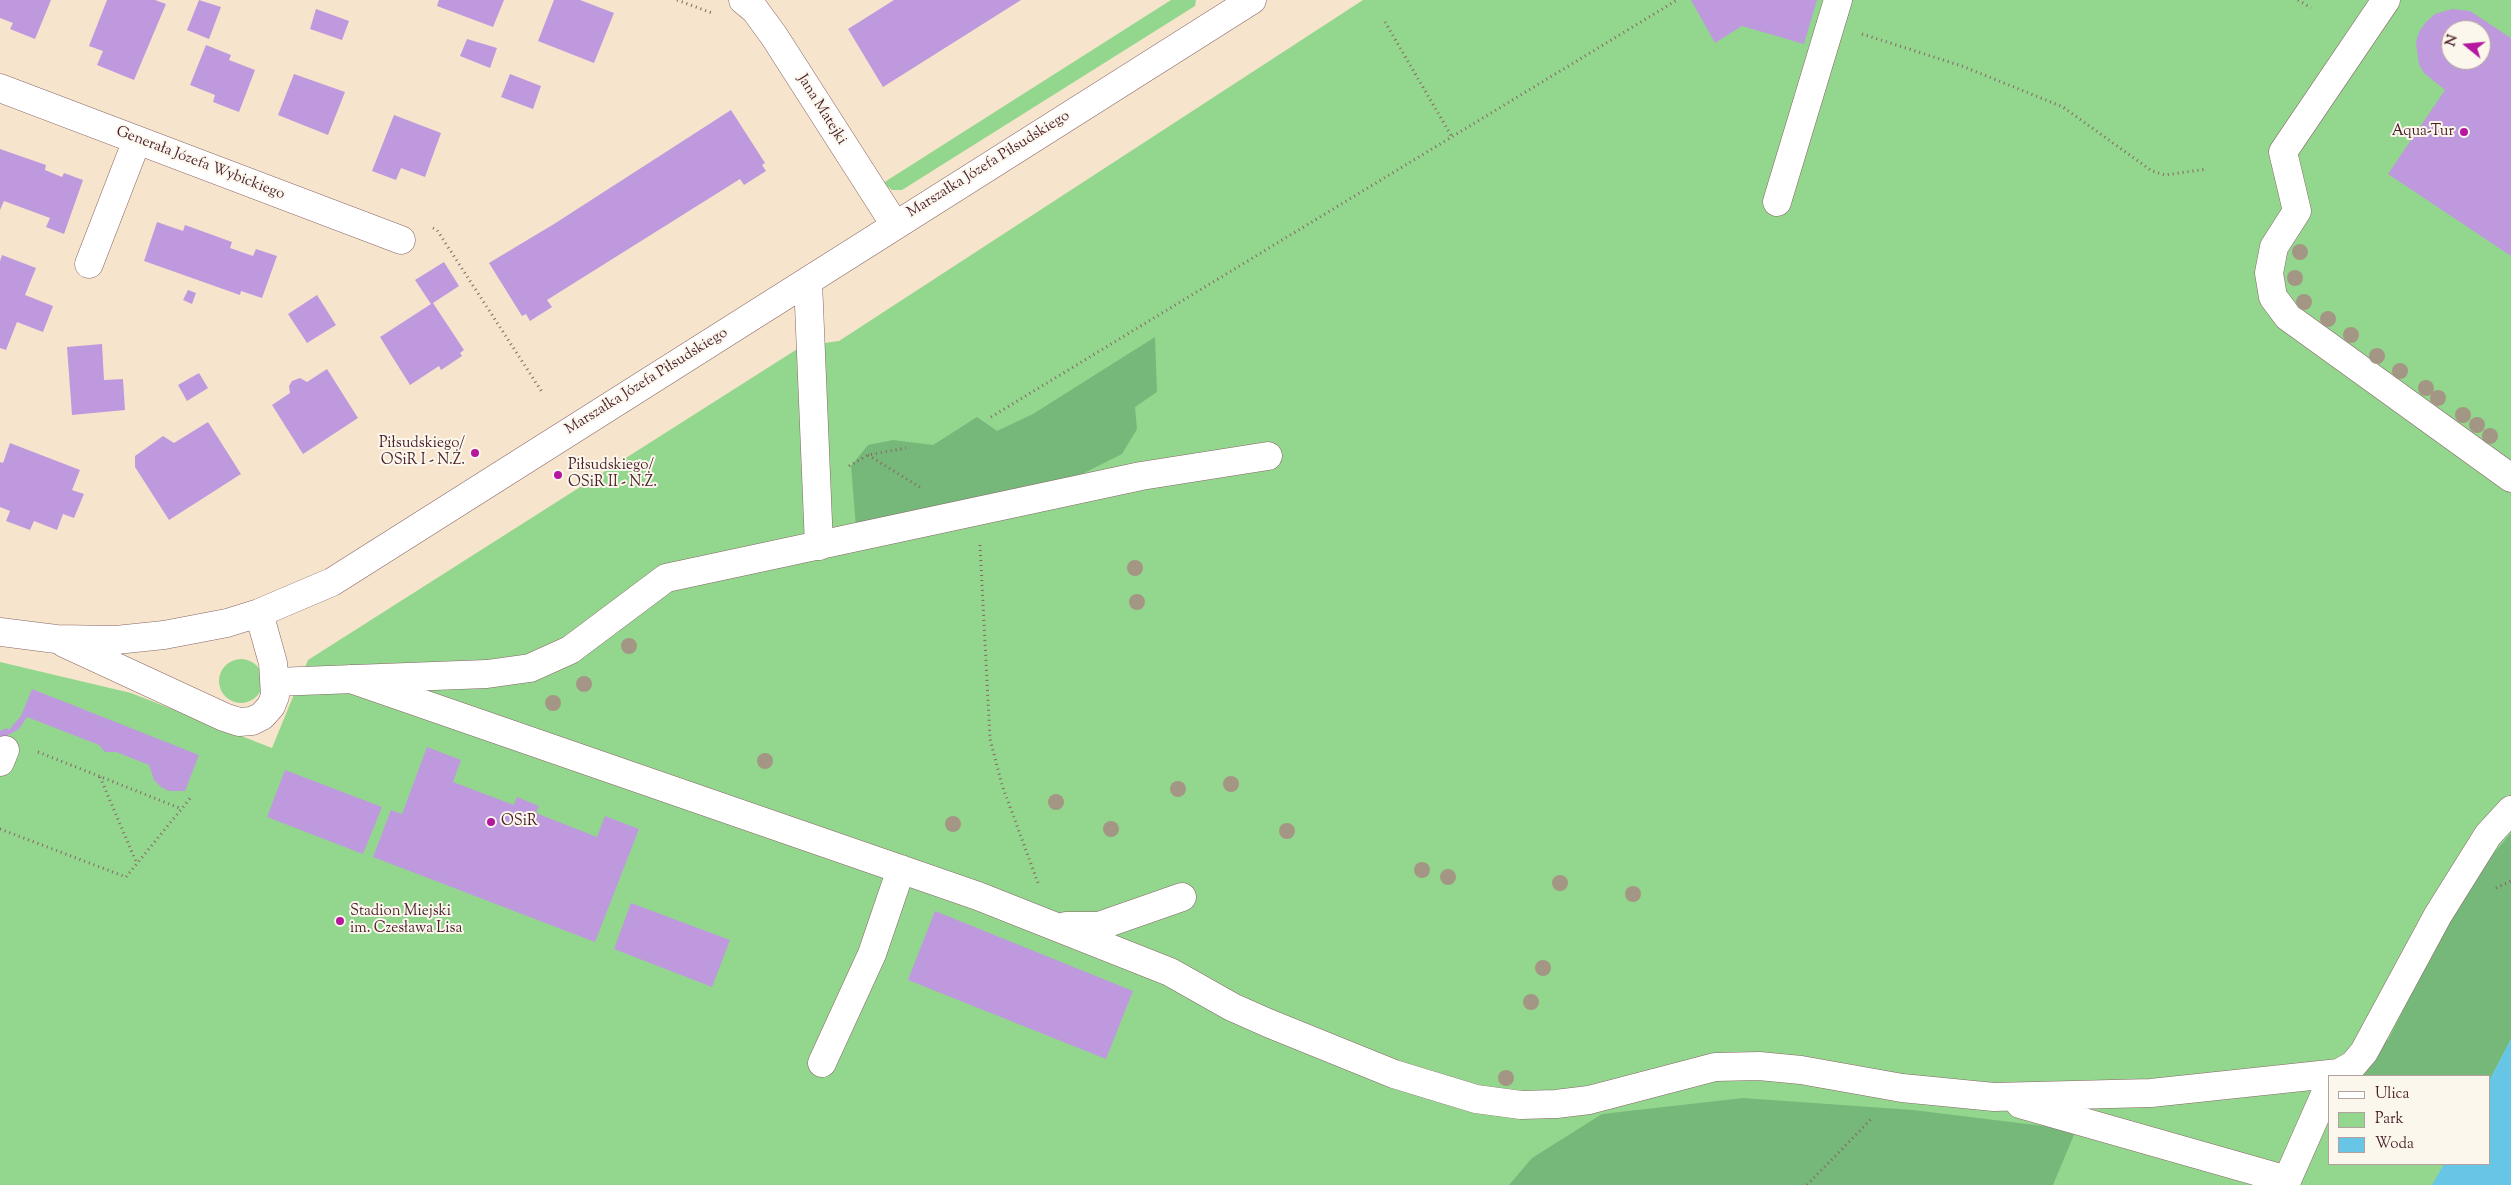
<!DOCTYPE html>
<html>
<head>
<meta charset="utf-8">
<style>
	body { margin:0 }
	#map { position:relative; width:2511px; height:1185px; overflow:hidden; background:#f7e4cd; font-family:"Sorts Mill Goudy",serif }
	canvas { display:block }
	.legend { position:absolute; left:2328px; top:1075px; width:162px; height:90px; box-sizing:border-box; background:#fbf7ec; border:1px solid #b4a19f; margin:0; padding:6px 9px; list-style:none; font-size:15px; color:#4a1f2b }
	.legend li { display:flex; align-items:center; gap:10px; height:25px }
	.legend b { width:25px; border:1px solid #b4a19f }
	.north { position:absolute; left:2441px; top:20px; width:50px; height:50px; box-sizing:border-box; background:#fbf7ec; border:1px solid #b4a19f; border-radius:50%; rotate:287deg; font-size:14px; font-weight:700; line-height:20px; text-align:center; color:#4a1f2b }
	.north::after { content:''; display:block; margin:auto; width:18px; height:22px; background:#b5179e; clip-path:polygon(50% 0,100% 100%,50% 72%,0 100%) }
</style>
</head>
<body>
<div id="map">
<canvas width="2511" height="1185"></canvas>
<ul class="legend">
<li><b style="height:6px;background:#fff"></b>Ulica</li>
<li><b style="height:14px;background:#93d78f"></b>Park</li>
<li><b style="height:14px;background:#67c5e5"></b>Woda</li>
</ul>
<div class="north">N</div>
</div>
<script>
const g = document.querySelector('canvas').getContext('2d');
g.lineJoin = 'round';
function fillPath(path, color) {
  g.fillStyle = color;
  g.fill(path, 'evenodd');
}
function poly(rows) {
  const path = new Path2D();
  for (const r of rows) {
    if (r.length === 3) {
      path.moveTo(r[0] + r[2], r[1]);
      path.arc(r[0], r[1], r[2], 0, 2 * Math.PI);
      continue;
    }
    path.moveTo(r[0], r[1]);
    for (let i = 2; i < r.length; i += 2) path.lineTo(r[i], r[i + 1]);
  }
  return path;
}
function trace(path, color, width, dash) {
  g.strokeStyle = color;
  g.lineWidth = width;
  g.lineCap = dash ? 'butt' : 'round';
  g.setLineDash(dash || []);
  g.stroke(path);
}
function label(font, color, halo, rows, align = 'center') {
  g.font = font + ' "Sorts Mill Goudy",serif';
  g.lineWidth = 4;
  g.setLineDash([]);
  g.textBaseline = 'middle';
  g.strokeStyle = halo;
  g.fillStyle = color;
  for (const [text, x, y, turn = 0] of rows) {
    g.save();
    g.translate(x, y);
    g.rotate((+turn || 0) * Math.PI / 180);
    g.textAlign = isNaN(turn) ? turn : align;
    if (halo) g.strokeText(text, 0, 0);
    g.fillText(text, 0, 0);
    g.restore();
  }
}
const green = poly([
	[1171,0,1196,0,1195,6,902,190,892,190,883,183],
	[1363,0,2511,0,2511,1171,2446,1185,0,1185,0,662,131,693,272,748,308,660,802,346,839,341],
	[2451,30,2481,30,2481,60,2451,60],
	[2330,1076,2490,1076,2490,1164,2330,1164],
	[241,681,22]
]);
const forest = poly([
	[1155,337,1157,392,1135,407,1137,429,1122,454,1082,474,856,527,851,466,868,445,893,440,933,445,977,417,997,431,1033,414],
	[2511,833,2511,1039,2490,1079,2490,1076,2349,1076,2329,1065,2388,1040,2443,932,2488,860],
	[1743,1098,1913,1110,2076,1130,2053,1185,1509,1185,1532,1158,1602,1114]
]);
const water = poly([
	[2511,1039,2511,1185,2432,1185,2444,1164,2490,1164,2490,1079]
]);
const building = poly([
	[0,0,51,0,35,39,10,29,13,23,0,18],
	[107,0,155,0,166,4,134,80,97,65,103,51,89,46],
	[199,0,221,7,209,39,187,30],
	[439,0,504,0,493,27,437,6],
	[554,0,580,0,614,13,594,63,538,41],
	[894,0,1021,0,883,87,848,29],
	[1691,0,1817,0,1804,44,1742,26,1715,43],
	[316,9,349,21,342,40,310,29],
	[2452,9,2470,11,2511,38,2511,256,2388,174,2445,90,2424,73,2419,65,2416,42,2419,32,2426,22,2435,14],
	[2451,30,2481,30,2481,60,2451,60],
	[467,39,497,48,490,68,460,56],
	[206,45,231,55,229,60,255,70,239,112,213,102,215,95,190,85],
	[294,74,345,92,328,135,278,115],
	[510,74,541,86,533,109,501,97],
	[731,110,765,163,762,165,766,171,744,185,740,179,547,300,552,307,530,321,526,314,522,316,489,263,554,224],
	[394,115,441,133,425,177,401,168,396,180,372,171],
	[0,149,46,165,45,170,62,177,64,173,83,180,64,234,46,227,50,218,4,201,0,210],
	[157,222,183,231,185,225,232,242,230,248,253,256,256,249,277,256,262,298,241,291,240,295,144,261],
	[2,255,36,268,25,295,53,306,43,332,17,322,6,350,0,348,0,261],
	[444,262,459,286,433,303,464,350,460,353,462,356,441,370,439,366,410,385,380,337,431,304,415,280],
	[188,290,196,293,192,304,183,300],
	[317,295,336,325,307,343,288,314],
	[102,344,104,380,123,379,125,410,72,415,67,347],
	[327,369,358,418,303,454,272,405,290,393,289,386,292,381,300,378,307,382],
	[199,373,208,388,187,401,178,385],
	[208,422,241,474,169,520,135,467,135,456,163,436,174,443],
	[10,443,80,470,72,490,84,494,74,518,63,514,57,530,34,521,30,530,6,521,10,511,0,507,0,462,3,463],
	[32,689,199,755,185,791,169,791,161,787,154,780,149,765,116,752,105,752,99,745,27,717,19,729,0,740,0,731,7,728,9,730,21,716],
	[427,747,461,760,453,782,514,805,517,797,539,806,536,813,597,837,605,816,639,829,595,942,373,857,391,810,402,814],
	[285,770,382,807,363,854,267,817],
	[631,903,730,940,712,987,614,949],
	[935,911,1133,991,1106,1059,908,980]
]);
const path = poly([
	[677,0,712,13],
	[2298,0,2311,8],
	[1385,22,1452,137],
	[1862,34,1962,66,2063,107,2152,171,2165,175,2207,169],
	[433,228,437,230,542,392],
	[991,417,1677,0],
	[868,455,921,488],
	[849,466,868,455,906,448],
	[980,545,990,739,1002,785,1038,883],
	[38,752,182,809],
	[100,777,137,864],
	[0,829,126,877,192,796],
	[2496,888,2511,881],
	[1807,1185,1873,1117]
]);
const minor = poly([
	[743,0,755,10,774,36,895,225],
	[2386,0,2283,152,2297,211,2274,247,2269,273,2273,297,2288,317,2511,478],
	[0,88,401,240],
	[1777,202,1838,0],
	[89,264,137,140],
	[808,281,819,546],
	[0,632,56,639,116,640,164,635,227,623,259,613,332,582,1252,0],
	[64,643,224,717,239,722,252,721,262,716,271,706,275,696,273,663,259,613],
	[351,679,978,896,1170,972,1232,1007,1268,1023,1394,1074,1476,1099,1521,1105,1556,1104,1589,1100,1715,1067,1759,1066,1801,1070,1902,1088,1994,1097,2151,1093,2339,1073,2353,1065,2364,1052,2438,915,2488,835,2511,810],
	[275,682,487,674,530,668,570,650,666,578,1141,476,1268,456],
	[0,762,5,750],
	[1066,926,1099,926,1182,897],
	[822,1063,872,954,901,869],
	[2020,1104,2287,1180],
	[2285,1185,2330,1083]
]);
const trees = [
	[2300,252],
	[2295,278],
	[2304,302],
	[2328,319],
	[2351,335],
	[2377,356],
	[2400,371],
	[2426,388],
	[2438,398],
	[2463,415],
	[2477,425],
	[2490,436],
	[1135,568],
	[1137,602],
	[629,646],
	[584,684],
	[553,703],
	[765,761],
	[1231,784],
	[1178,789],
	[1056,802],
	[953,824],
	[1111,829],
	[1287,831],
	[1422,870],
	[1448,877],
	[1560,883],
	[1633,894],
	[1543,968],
	[1531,1002],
	[1506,1078]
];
const markers = [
	[2464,132,5,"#b5179e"],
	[475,453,5,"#b5179e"],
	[558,475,5,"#b5179e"],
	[491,822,5,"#b5179e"],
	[340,921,5,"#b5179e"]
];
const streetNames = [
	["Jana Matejki",821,110,58],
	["Generała Józefa Wybickiego",200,164,21],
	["Marszałka Józefa Piłsudskiego",989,165,-32],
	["Marszałka Józefa Piłsudskiego",647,382,-32]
];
const poiNames = [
	["Aqua-Tur",2454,132,"right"],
	["Piłsudskiego/",465,444,"right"],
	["OSiR I - N.Ż.",465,461,"right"],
	["Piłsudskiego/",568,466],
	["OSiR II - N.Ż.",568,483],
	["OSiR",501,822],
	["Stadion Miejski",350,912],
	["im. Czesława Lisa",350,929]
];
fillPath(green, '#93d78f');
fillPath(forest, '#76b87a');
fillPath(water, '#67c5e5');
fillPath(building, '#bf99dd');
trace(minor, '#876464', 29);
trace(path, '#876464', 3, [1, 4]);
trace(minor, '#fff', 28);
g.fillStyle = '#a49684';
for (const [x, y] of trees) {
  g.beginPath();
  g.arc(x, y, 8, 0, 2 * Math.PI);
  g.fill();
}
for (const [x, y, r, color] of markers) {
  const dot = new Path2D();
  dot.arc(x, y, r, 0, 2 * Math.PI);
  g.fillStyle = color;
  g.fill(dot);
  trace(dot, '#fbf7ec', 2);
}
label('15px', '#4a1f2b', '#fbf7ec', streetNames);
label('15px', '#4a1f2b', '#fbf7ec', poiNames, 'left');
</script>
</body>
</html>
